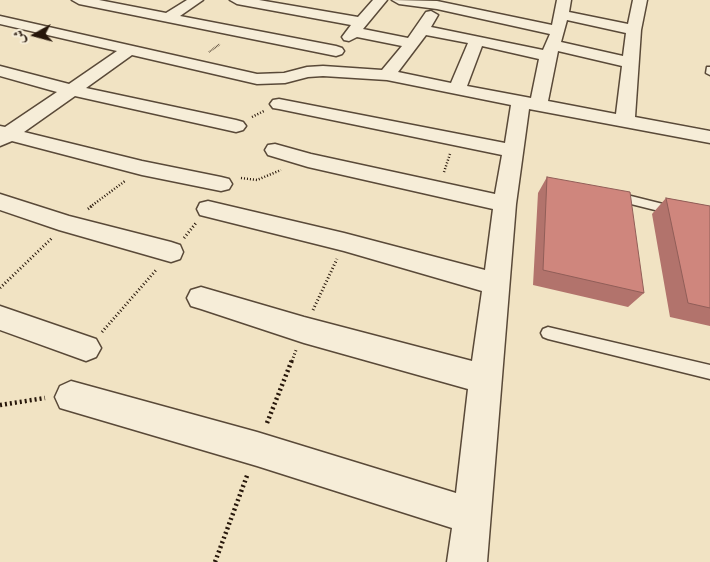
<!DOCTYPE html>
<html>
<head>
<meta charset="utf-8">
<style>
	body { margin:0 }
	#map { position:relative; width:710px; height:562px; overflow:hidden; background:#f1e3c3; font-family:Alegreya,Amiri,serif }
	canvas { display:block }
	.north { position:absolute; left:10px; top:10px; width:50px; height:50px; -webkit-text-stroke:4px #f6edd8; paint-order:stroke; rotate:263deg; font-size:14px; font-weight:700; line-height:20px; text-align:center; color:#26160a }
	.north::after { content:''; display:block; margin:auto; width:18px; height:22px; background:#26160a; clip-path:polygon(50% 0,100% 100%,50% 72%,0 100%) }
</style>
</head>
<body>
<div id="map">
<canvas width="710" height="562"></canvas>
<div class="north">ش</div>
</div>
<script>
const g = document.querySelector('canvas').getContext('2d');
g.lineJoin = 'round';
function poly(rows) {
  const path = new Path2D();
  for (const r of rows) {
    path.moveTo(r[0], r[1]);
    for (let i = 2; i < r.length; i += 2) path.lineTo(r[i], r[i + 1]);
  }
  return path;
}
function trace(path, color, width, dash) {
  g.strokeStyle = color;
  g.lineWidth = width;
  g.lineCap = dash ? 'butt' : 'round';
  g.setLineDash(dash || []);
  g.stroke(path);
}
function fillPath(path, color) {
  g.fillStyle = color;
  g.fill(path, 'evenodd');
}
const pathFar3 = poly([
	[209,52,220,44]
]);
const pathFar2 = poly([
	[252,117,264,111],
	[444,172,450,154],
	[241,178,257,180,281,170],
	[90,207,125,181]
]);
const pathFar1 = poly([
	[88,209,92,206],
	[184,238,196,223],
	[0,288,52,238],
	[313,310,337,259],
	[102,332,157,269],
	[292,361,296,350]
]);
const path = poly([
	[0,405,45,398],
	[267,423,292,360],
	[215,562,248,473]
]);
const service = poly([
	[707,67,710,67,710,75,706,73,707,67],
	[631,196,679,208,680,211,675,215,627,203,626,200,627,197,631,196],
	[548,327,710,365,710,379,548,339,543,337,541,333,543,329,548,327]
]);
const minor = poly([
	[72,0,99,0,166,13,187,0,203,0,180,16,336,46,342,48,344,51,342,54,336,56,79,4,72,0],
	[230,0,259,0,358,17,373,0,387,0,363,29,408,38,426,12,431,11,438,15,431,27,543,50,550,34,437,9,399,4,392,0,437,1,552,25,557,0,571,0,569,12,628,24,633,0,647,0,641,30,635,117,710,131,710,143,529,109,516,204,487,562,447,562,452,528,257,466,60,408,55,397,60,386,71,381,257,432,456,493,468,389,304,343,201,309,191,306,187,298,191,290,201,287,304,317,472,361,482,291,344,251,200,215,197,209,200,203,208,201,344,233,485,270,493,209,308,167,268,155,265,150,268,145,275,144,311,154,495,194,502,155,279,109,273,108,270,104,273,100,279,99,505,143,511,105,387,80,323,76,308,77,285,83,257,84,132,55,86,88,236,120,243,122,246,126,243,130,236,132,75,96,24,132,142,161,221,177,229,179,232,184,229,189,221,191,142,175,12,141,0,146,0,126,5,127,57,92,0,76,0,66,69,84,117,51,0,24,0,16,257,74,284,73,307,67,323,66,382,70,402,46,357,37,349,41,344,40,342,37,351,25,237,4,230,0],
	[567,20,626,33,623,56,561,42,567,20],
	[426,35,468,43,451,83,398,72,426,35],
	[482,46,539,59,531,98,467,86,482,46],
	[558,51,622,66,616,114,548,101,558,51],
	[0,194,69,216,171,242,180,245,183,252,180,259,171,262,59,230,0,210,0,194],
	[0,306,96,339,101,348,96,357,86,361,0,330,0,306]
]);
const wall = poly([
	[547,177,644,293,628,307,533,285,538,193],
	[666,198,710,206,710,326,670,317,652,214]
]);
const building = poly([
	[547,177,630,192,644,293,543,270,547,177],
	[666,198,710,206,710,308,688,303,666,198]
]);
trace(service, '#594938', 3);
trace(minor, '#594938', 3);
trace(pathFar3, '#26160a', 2, [0.5, 1]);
trace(pathFar2, '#26160a', 2.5, [1, 2]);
trace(pathFar1, '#26160a', 3, [1, 2.5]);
trace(path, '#26160a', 4.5, [2, 3]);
fillPath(service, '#f6edd8');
fillPath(minor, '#f6edd8');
fillPath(wall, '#b2736c');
fillPath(building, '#cf867d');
trace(building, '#915e58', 1);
</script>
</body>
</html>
